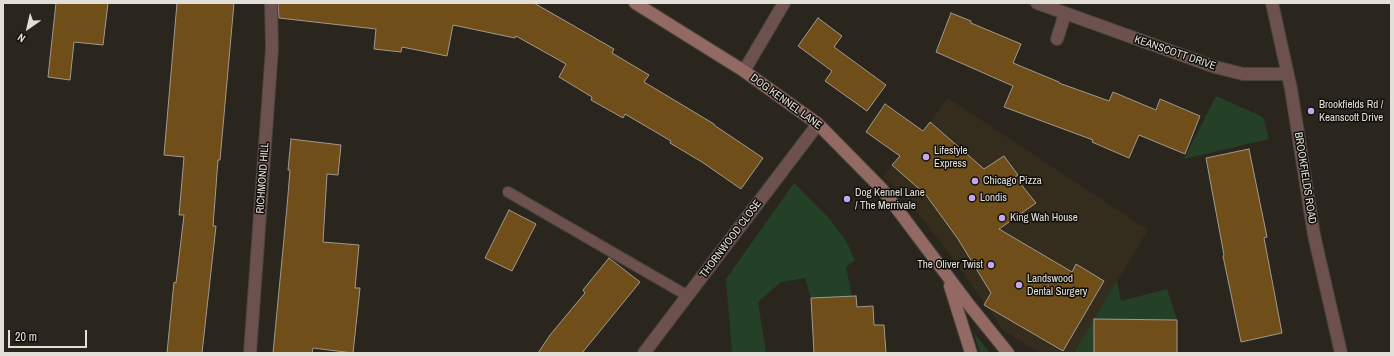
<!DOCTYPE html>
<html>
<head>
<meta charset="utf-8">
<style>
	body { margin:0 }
	#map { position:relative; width:1394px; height:356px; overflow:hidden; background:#2a261d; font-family:"Archivo Narrow",sans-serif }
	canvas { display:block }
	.frame { position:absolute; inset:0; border:4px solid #e2dfd9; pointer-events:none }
	.north { position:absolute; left:8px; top:8px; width:40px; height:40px; -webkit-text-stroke:3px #110f0b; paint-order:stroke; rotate:214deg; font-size:11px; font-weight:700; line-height:16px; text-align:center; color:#e2dfd9 }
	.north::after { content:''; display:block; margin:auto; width:14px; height:18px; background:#e2dfd9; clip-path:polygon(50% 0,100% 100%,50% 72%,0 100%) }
	.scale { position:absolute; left:8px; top:330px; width:79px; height:18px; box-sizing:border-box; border:2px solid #e2dfd9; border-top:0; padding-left:5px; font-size:12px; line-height:14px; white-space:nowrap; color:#e2dfd9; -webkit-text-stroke:3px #110f0b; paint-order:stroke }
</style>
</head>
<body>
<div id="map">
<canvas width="1394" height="356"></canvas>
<div class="frame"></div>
<div class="north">N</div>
<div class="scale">20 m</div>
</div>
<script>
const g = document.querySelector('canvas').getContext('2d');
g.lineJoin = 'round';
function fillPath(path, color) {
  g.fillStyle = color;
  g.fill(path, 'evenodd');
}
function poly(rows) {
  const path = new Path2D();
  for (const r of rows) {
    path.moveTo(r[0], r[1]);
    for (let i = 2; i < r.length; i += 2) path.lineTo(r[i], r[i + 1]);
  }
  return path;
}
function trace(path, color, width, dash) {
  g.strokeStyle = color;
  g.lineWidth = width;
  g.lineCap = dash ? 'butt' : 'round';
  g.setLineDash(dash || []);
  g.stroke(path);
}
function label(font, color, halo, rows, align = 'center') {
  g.font = font + ' "Archivo Narrow",sans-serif';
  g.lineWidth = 3;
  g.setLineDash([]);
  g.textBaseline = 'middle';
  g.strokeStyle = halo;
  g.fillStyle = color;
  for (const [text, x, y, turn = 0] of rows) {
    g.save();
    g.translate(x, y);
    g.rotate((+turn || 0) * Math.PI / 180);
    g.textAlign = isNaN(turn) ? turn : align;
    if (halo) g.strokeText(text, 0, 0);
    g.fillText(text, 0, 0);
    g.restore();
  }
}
const built = poly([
	[948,98,1148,230,1074,353,1041,353,1033,349,1003,330,954,260,900,190,883,177,892,165,930,122]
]);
const green = poly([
	[1216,96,1263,117,1269,139,1184,159],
	[794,183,828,217,846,241,855,260,846,267,852,296,811,298,805,278,781,282,758,302,766,353,732,353,726,279],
	[1117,281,1121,301,1167,289,1177,320,1094,320,1094,353,1074,353,1094,319],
	[974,333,990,353,980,353]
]);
const building = poly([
	[56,3,108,3,103,45,74,42,70,80,48,77,56,3],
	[177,3,234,3,220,160,218,160,213,226,216,226,202,353,167,353,174,282,176,283,184,215,179,215,184,157,164,155,177,3],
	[278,3,534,3,614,49,612,53,649,75,644,82,714,124,714,125,763,158,741,189,702,162,670,143,671,141,625,114,623,118,591,100,592,97,559,77,566,64,516,36,515,38,453,25,447,56,402,47,401,52,374,49,376,29,279,18,278,3],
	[951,13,971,21,971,23,1021,44,1013,63,1059,82,1059,83,1109,101,1113,92,1156,110,1160,99,1200,116,1185,154,1139,135,1129,158,1092,142,1093,140,1004,107,1013,86,936,52,951,13],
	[818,18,842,36,834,47,886,85,867,111,825,81,832,71,798,46,818,18],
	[885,104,923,131,930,122,984,169,1004,156,1018,175,1015,177,1036,203,999,229,1072,272,1076,264,1104,281,1063,351,984,305,991,293,958,239,926,195,892,165,900,156,866,132,885,104],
	[291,139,341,145,338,175,327,174,323,242,359,245,355,288,360,288,353,353,313,348,312,353,273,353,287,207,290,170,288,170,291,139],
	[1249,149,1267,237,1264,238,1282,333,1241,342,1223,256,1224,255,1206,158,1249,149],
	[509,210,536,224,512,271,485,258,509,210],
	[609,258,640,282,582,353,538,353,550,335,585,293,583,290,609,258],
	[856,296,857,307,873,306,874,325,884,325,886,353,814,353,811,298,856,296],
	[1094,319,1177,320,1177,353,1094,353,1094,319]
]);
const lane = poly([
	[508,192,688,296]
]);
const street = poly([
	[1037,3,1215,67,1243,74,1287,74],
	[1272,3,1291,89,1314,235,1341,353],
	[1057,39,1065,14],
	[744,71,784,3],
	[250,353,272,48,271,3],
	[644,353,818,124]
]);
const secondary = poly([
	[635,3,744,71,818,124,882,189,970,306,1008,353],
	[950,286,971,353]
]);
const markers = [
	[1311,111,4,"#c5a7f1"],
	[926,157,4,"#c5a7f1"],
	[975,181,4,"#c5a7f1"],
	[972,198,4,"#c5a7f1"],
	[847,199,4,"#c5a7f1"],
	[1002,218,4,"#c5a7f1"],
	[991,265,4,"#c5a7f1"],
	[1019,285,4,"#c5a7f1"]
];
const streetNames = [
	["KEANSCOTT DRIVE",1175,53,19],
	["DOG KENNEL LANE",786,102,36],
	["RICHMOND HILL",263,178,-86],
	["BROOKFIELDS ROAD",1305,178,81],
	["THORNWOOD CLOSE",731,239,-53]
];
const poiNames = [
	["Brookfields Rd /",1319,105],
	["Keanscott Drive",1319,118],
	["Lifestyle",934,151],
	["Express",934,164],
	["Chicago Pizza",983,181],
	["Dog Kennel Lane",855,193],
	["/ The Merrivale",855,206],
	["Londis",980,198],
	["King Wah House",1010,218],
	["The Oliver Twist",983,265,"right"],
	["Landswood",1027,279],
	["Dental Surgery",1027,292]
];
fillPath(built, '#342c1d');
fillPath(green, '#244128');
fillPath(building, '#6f4e1a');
trace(building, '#a2998f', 1);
trace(lane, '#47443b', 12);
trace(street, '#47443b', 14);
trace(secondary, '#47443b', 14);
trace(lane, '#6c514e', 10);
trace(street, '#6c514e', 12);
trace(secondary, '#936964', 12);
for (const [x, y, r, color] of markers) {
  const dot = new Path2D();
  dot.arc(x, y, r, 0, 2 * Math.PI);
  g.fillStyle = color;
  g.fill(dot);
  trace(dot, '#110f0b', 1.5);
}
label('11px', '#e2dfd9', '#110f0b', streetNames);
label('11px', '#e2dfd9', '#110f0b', poiNames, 'left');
</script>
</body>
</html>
